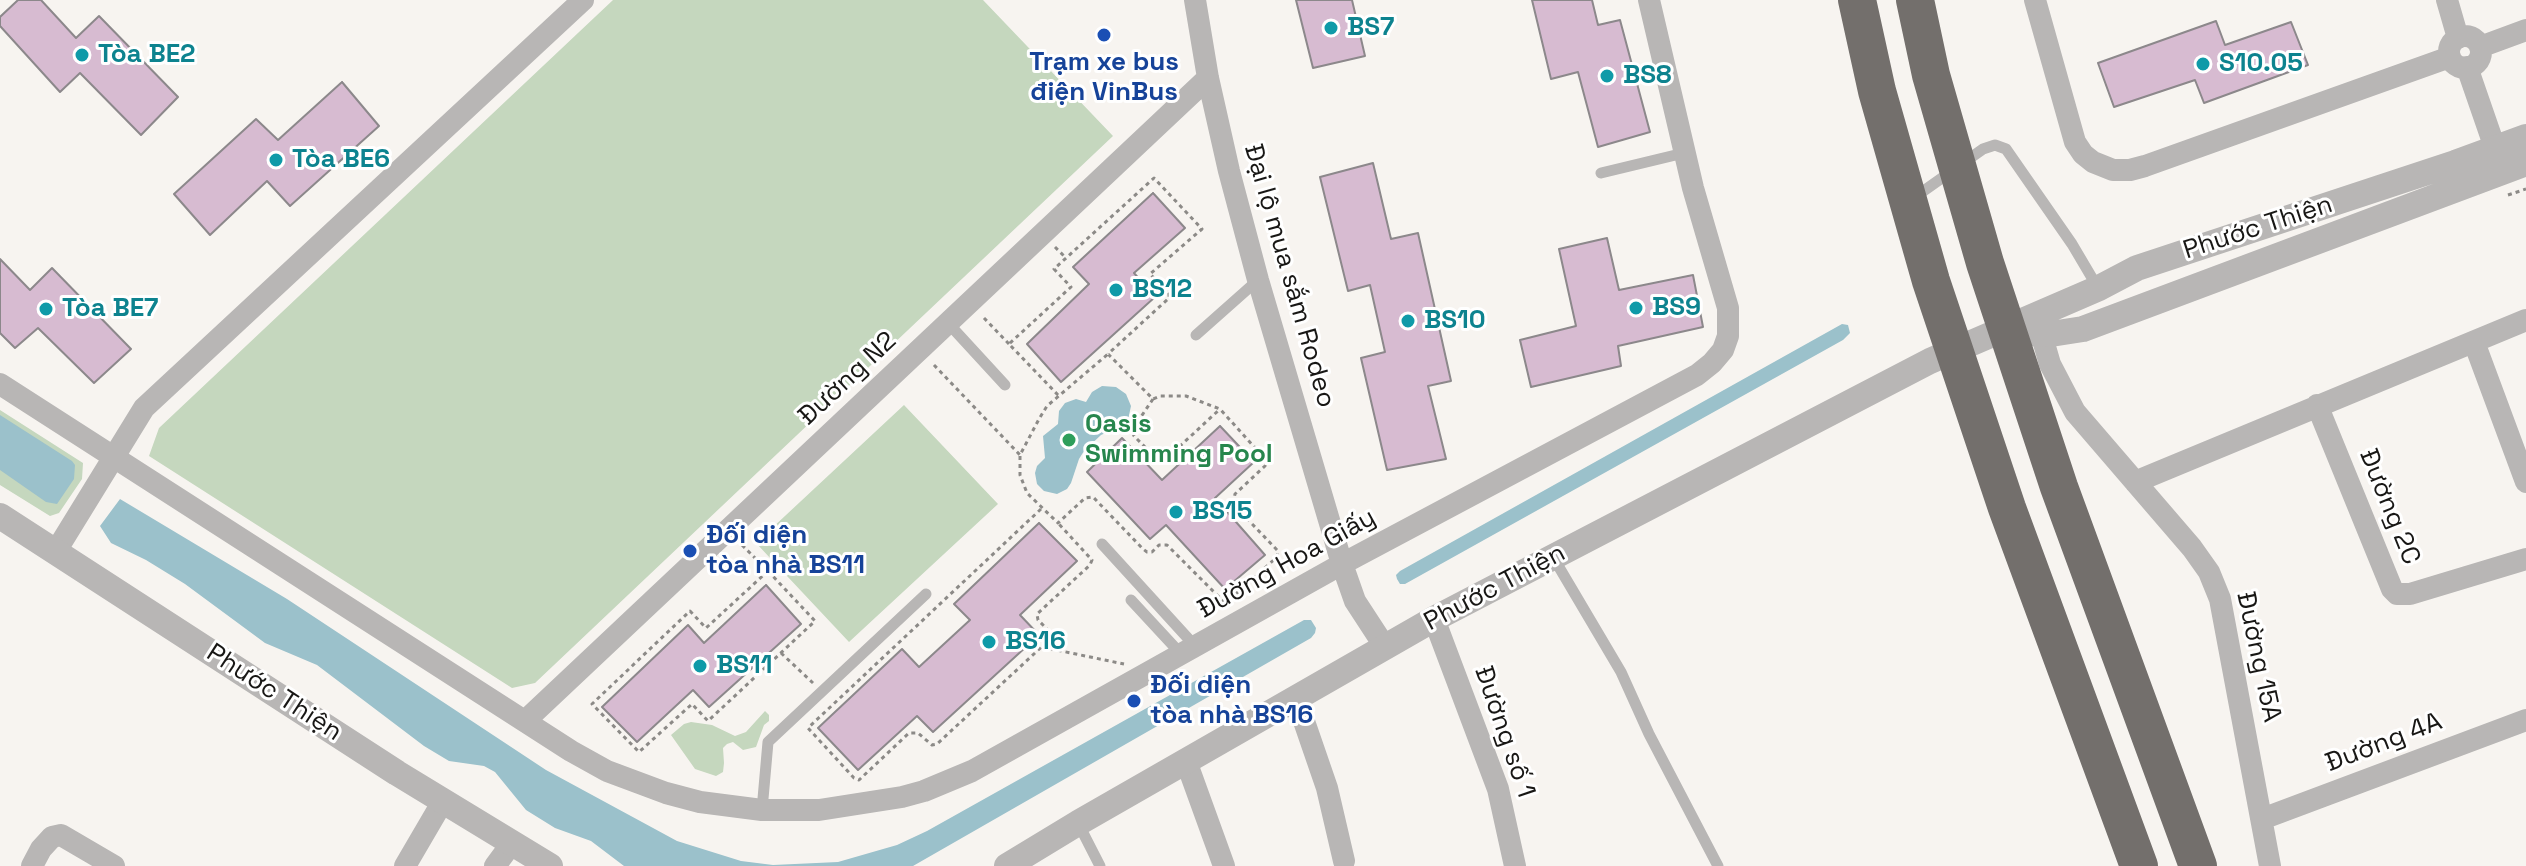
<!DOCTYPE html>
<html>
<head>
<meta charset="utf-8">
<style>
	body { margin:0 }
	canvas { display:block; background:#f7f4f0 }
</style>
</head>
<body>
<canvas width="2526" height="866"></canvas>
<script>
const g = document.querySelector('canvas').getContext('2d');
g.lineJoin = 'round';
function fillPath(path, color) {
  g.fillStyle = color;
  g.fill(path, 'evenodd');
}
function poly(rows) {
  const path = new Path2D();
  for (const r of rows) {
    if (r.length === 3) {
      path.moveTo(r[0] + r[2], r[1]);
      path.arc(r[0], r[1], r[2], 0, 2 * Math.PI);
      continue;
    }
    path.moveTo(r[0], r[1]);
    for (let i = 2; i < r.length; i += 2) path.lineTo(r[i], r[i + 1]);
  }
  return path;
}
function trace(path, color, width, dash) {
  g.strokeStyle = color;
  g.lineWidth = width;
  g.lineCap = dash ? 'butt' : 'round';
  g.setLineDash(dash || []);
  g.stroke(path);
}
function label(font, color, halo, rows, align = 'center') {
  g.font = font + ' "Space Grotesk",sans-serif';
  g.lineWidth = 6;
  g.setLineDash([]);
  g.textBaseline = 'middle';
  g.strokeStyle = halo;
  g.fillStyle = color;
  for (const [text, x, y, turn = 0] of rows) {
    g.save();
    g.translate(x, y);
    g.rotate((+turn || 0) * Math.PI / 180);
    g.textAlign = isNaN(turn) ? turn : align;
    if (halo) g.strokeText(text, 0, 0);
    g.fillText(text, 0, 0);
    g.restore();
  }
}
const green = poly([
	[613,0,983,0,1113,136,535,683,512,688,149,456,159,428],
	[904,405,998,504,849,642,756,543],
	[0,410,83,463,82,479,59,513,50,516,0,485],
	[765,711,769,715,769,721,764,725,756,747,743,750,733,742,727,744,723,748,724,763,723,772,716,776,695,769,671,735,684,724,691,722,712,725,735,736,746,732]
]);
const water = poly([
	[1842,324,1848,325,1850,333,1843,340,1405,584,1400,584,1397,579,1396,575,1400,571],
	[1102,386,1116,387,1126,394,1131,406,1128,420,1121,426,1101,435,1084,451,1079,459,1071,483,1067,489,1057,494,1044,491,1037,484,1035,473,1037,466,1045,458,1043,436,1058,424,1059,411,1065,403,1076,399,1086,402,1092,392],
	[0,415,72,461,75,465,74,479,57,504,46,502,0,470],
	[120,499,287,599,546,770,677,841,741,861,773,865,838,862,897,845,927,831,1304,620,1311,620,1316,628,1315,633,1311,638,913,866,624,866,591,841,555,828,526,810,495,772,484,766,449,761,424,746,317,665,265,643,185,584,146,560,111,543,100,526]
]);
const building = poly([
	[18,0,41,0,76,38,99,16,178,97,141,135,80,73,60,92,0,26,0,17,18,0],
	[1296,0,1352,0,1365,56,1313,68,1296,0],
	[1532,0,1592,0,1598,25,1620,20,1650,132,1598,147,1578,72,1551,79,1532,0],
	[2216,21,2225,45,2291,22,2308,65,2204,103,2195,80,2114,107,2098,63,2216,21],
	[342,82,379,126,290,206,267,181,210,235,174,194,256,119,278,140,342,82],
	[1373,163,1391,239,1418,233,1451,381,1428,386,1446,459,1387,470,1361,358,1385,352,1370,285,1348,291,1320,177,1373,163],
	[1153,193,1185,228,1134,273,1155,297,1061,382,1027,344,1089,284,1073,267,1153,193],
	[1607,238,1619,290,1693,275,1703,327,1618,346,1621,366,1531,387,1520,340,1576,326,1559,249,1607,238],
	[0,259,30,290,52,268,131,349,94,383,38,328,15,348,0,333,0,259],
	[1220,426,1254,462,1215,498,1265,555,1225,589,1166,525,1150,539,1087,472,1122,438,1162,480,1220,426],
	[1039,523,1077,561,1020,615,1039,635,933,732,917,716,858,770,818,728,902,649,919,667,970,620,954,604,1039,523],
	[766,585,801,624,709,707,693,690,637,742,602,707,688,625,704,643,766,585]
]);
const path = poly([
	[2508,195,2526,189],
	[1055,247,1066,258],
	[984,318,1009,344],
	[1108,354,1153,399,1160,396,1186,396,1220,409,1267,461,1265,466,1235,494,1233,504,1278,551,1277,557,1228,601,1223,601,1167,545,1159,545,1152,552,1147,552,1143,549,1093,497,1085,498,1058,523,1027,493,1020,475,1020,455,1039,419,1047,406,1108,354],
	[934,365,1020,455],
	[1058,395,1009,344,1071,287,1054,269,1154,178,1202,229,1150,274,1169,294,1169,298,1108,354],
	[1153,399,1132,430,1134,436,1158,460,1166,459,1220,409],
	[1041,509,808,728,854,778,859,780,909,733,918,733,932,745,937,744,1049,640,1050,632,1038,620,1037,614,1090,565,1092,560,1058,523],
	[742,545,768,571],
	[768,571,815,621,708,721,692,704,639,752,592,704,690,611,706,628,768,571],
	[1042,647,1124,664],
	[781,653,813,683]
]);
const service = poly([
	[1601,173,1684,153],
	[1915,197,1983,149,1995,145,2006,149,2072,244,2098,288],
	[948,323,1005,385],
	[1196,335,1258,280],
	[1102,544,1195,646],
	[1553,557,1621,672,1649,734,1718,866],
	[1131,600,1181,654],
	[762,810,768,742,926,594],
	[1078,823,1100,866]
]);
const minor = poly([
	[1195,0,1208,78,1229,171,1258,280,1342,564,1355,601,1385,647],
	[2035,0,2075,142,2083,154,2093,162,2113,170,2130,170,2145,166,2450,57],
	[2447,0,2458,38],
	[2465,52,16],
	[2480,47,2526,30],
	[2467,67,2495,148],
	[2041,333,2050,364,2075,412,2192,548,2209,572,2220,599,2270,866],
	[2474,342,2526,482],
	[0,384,571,751,607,771,666,793,700,802,762,810,819,810,902,797,924,791,972,771,1342,564,1697,375,1712,363,1723,350,1728,336,1728,308,1693,188,1649,0],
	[2317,405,2392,589,2397,594,2410,594,2526,559],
	[2135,482,2526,320],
	[56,551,144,408,583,0],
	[1434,619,1498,789,1515,866],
	[1296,698,1327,788,1344,861],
	[525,721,1208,78],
	[1186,761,1224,866],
	[2262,819,2526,720],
	[32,866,41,849,52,837,61,835,114,866],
	[405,866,443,801],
	[495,866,512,843]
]);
const tertiary = poly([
	[2003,332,2051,334,2083,329,2526,163],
	[0,516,397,773,550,866],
	[1007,866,1078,823,1434,619,1930,361,2099,288,2137,268,2455,163,2526,137]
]);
const motorway = poly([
	[1857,0,1877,91,1931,281,2007,508,2139,866],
	[1915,0,1931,75,1985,263,2059,487,2198,866]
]);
const markers = [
	[1331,28,8,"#0f9aa8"],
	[1104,35,8,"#1a4fb4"],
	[82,55,8,"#0f9aa8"],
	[2203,64,8,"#0f9aa8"],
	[1607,76,8,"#0f9aa8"],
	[276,160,8,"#0f9aa8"],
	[1116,290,8,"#0f9aa8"],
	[1636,308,8,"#0f9aa8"],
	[46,309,8,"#0f9aa8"],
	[1408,321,8,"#0f9aa8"],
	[1069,440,8,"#2e9e5b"],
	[1176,512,8,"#0f9aa8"],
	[690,551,8,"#1a4fb4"],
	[989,642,8,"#0f9aa8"],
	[700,666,8,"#0f9aa8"],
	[1134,701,8,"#1a4fb4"]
];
const cultureNames = [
	["BS7",1347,28],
	["Tòa BE2",98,55],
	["S10.05",2219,64],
	["BS8",1623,76],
	["Tòa BE6",292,160],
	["BS12",1132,290],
	["BS9",1652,308],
	["Tòa BE7",62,309],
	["BS10",1424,321],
	["BS15",1192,512],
	["BS16",1005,642],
	["BS11",716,666]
];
const transitNames = [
	["Trạm xe bus",1104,63,"center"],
	["điện VinBus",1104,93,"center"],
	["Đối diện",706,536],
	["tòa nhà BS11",706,566],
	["Đối diện",1150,686],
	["tòa nhà BS16",1150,716]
];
const streetNames = [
	["Phước Thiện",2258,228,-18],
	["Đại lộ mua sắm Rodeo",1289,276,74],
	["Đường N2",848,379,-43],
	["Đường 2C",2389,507,68],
	["Đường Hoa Giấy",1287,564,-29],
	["Phước Thiện",1495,588,-28],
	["Đường 15A",2258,657,78],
	["Phước Thiện",274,693,33],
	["Đường số 1",1504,732,71],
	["Đường 4A",2384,743,-21]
];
const leisureNames = [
	["Oasis",1085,425],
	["Swimming Pool",1085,455]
];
fillPath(green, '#c5d7be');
fillPath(water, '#9bc1cb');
fillPath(building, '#d7bbd1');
trace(building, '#8c888b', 2);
trace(path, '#8c8a87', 3, [4, 4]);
trace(service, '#b8b6b5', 11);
trace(minor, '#b8b6b5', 22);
trace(tertiary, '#b8b6b5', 26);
trace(motorway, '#736f6c', 38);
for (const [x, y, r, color] of markers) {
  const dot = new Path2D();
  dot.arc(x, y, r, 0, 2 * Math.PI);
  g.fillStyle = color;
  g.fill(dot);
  trace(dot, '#fff', 3);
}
label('bold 26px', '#0d838f', '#fff', cultureNames, 'left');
label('bold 26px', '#164399', '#fff', transitNames, 'left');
label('26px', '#181715', '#fff', streetNames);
label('bold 26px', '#27864d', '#fff', leisureNames, 'left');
</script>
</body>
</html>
